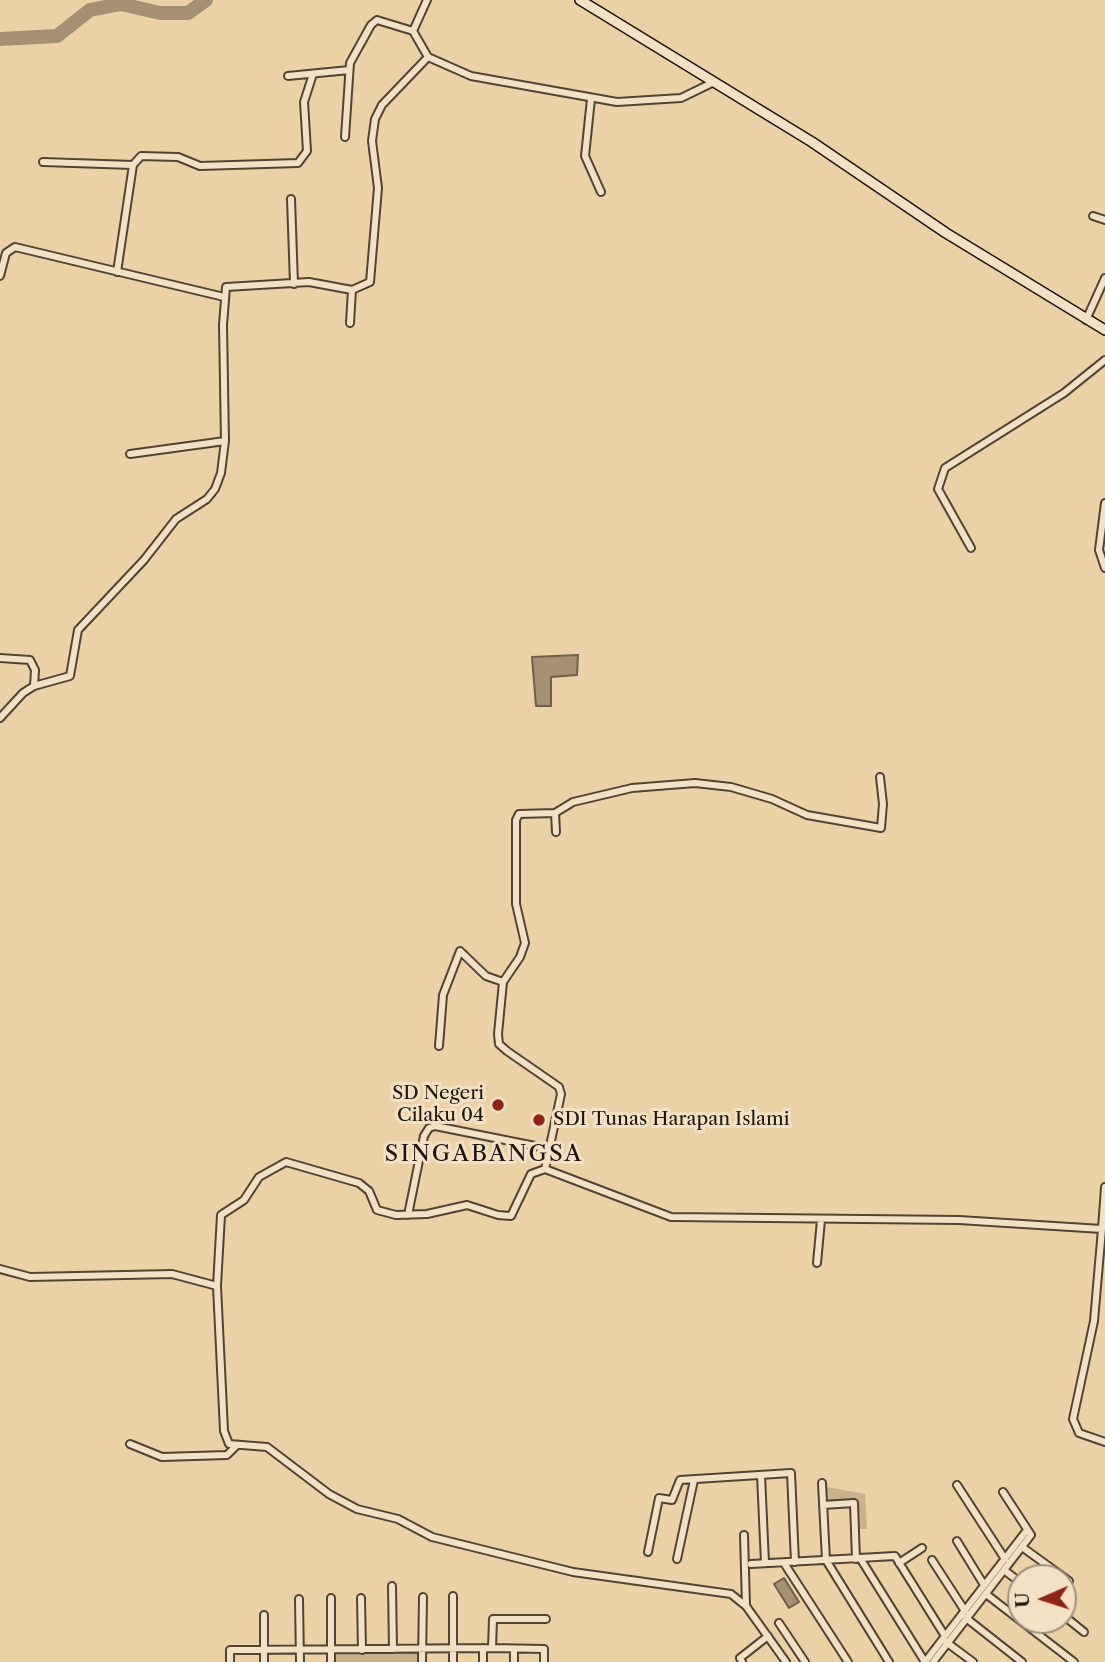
<!DOCTYPE html>
<html>
<head>
<meta charset="utf-8">
<style>
	body { margin:0 }
	#map { position:relative; width:1105px; height:1662px; overflow:hidden; background:#ebd1a6; font-family:"Libre Caslon Text",serif }
	canvas { display:block }
	.north { position:absolute; left:1007px; top:1564px; width:70px; height:70px; box-sizing:border-box; background:#f2e1c5; border:2px solid #9d8f7b; border-radius:50%; rotate:267deg; font-size:19px; font-weight:700; line-height:28px; text-align:center; color:#1e150d }
	.north::after { content:''; display:block; margin:auto; width:24px; height:32px; background:#8f2418; clip-path:polygon(50% 0,100% 100%,50% 72%,0 100%) }
</style>
</head>
<body>
<div id="map">
<canvas width="1105" height="1662"></canvas>
<div class="north">U</div>
</div>
<script>
const g = document.querySelector('canvas').getContext('2d');
g.lineJoin = 'round';
function fillPath(path, color) {
  g.fillStyle = color;
  g.fill(path, 'evenodd');
}
function poly(rows) {
  const path = new Path2D();
  for (const r of rows) {
    path.moveTo(r[0], r[1]);
    for (let i = 2; i < r.length; i += 2) path.lineTo(r[i], r[i + 1]);
  }
  return path;
}
function trace(path, color, width, dash) {
  g.strokeStyle = color;
  g.lineWidth = width;
  g.lineCap = dash ? 'butt' : 'round';
  g.setLineDash(dash || []);
  g.stroke(path);
}
function label(font, color, halo, rows, align = 'center') {
  g.font = font + ' "Libre Caslon Text",serif';
  g.lineWidth = 6;
  g.setLineDash([]);
  g.textBaseline = 'middle';
  g.strokeStyle = halo;
  g.fillStyle = color;
  for (const [text, x, y, turn = 0] of rows) {
    g.save();
    g.translate(x, y);
    g.rotate((+turn || 0) * Math.PI / 180);
    g.textAlign = isNaN(turn) ? turn : align;
    if (halo) g.strokeText(text, 0, 0);
    g.fillText(text, 0, 0);
    g.restore();
  }
}
const green = poly([
	[827,1487,865,1494,867,1529,859,1529,857,1501,827,1502],
	[419,1652,419,1662,334,1662,334,1653]
]);
const water = poly([
	[578,655,577,675,551,677,551,706,536,706,532,657,578,655],
	[784,1578,799,1602,789,1608,774,1584,784,1578]
]);
const river = poly([
	[0,39,57,36,90,10,121,4,160,13,188,13,206,0]
]);
const street = poly([
	[427,0,413,31,428,57],
	[428,57,471,76,617,102,681,98,714,82],
	[288,76,349,70],
	[591,99,585,156,601,192],
	[345,137,350,63,371,25,377,20,413,31],
	[43,162,133,165],
	[291,199,294,284],
	[1093,216,1105,220],
	[117,272,133,165,141,156,178,157,200,166,298,163,307,151,304,102,313,74],
	[0,276,6,253,15,247,224,297],
	[1086,320,1105,278],
	[350,323,352,290],
	[130,454,225,441],
	[1105,503,1099,550,1105,568],
	[971,548,938,489,945,468,1064,393,1105,360],
	[0,658,30,660,35,670,34,686],
	[0,718,23,693,34,686,70,676,78,630,144,560,176,519,207,499,215,489,221,473,225,441,223,325,226,287,309,282,352,290,370,282,378,188,372,141,375,119,382,105,428,57],
	[555,813,556,832],
	[439,1046,443,995,460,951,486,976,503,982],
	[545,1169,561,1094,559,1087,507,1051,499,1044,498,1034,503,982,520,957,525,943,516,904,516,820,519,814,555,813,573,802,632,788,695,783,731,787,772,799,807,815,881,828,883,804,880,777],
	[408,1215,424,1136,429,1128,435,1126,550,1149],
	[1102,1229,1105,1187],
	[817,1263,821,1220],
	[0,1269,30,1277,172,1274,217,1286,224,1431,229,1444,267,1447,329,1494,357,1509,398,1519,432,1537,573,1572,731,1594,746,1606,786,1662],
	[217,1286,221,1215,244,1200,259,1177,286,1162,359,1183,369,1191,377,1210,396,1215,427,1214,467,1205,498,1215,511,1216,531,1174,545,1169,671,1217,959,1220,1102,1229,1094,1321,1073,1419,1079,1433,1105,1442],
	[130,1444,162,1457,227,1455,237,1445],
	[761,1475,765,1563],
	[822,1483,826,1560,889,1662],
	[957,1485,1005,1559],
	[823,1505,854,1503,856,1559],
	[744,1535,746,1606],
	[957,1541,984,1585],
	[1022,1547,1069,1581],
	[648,1552,659,1498,672,1500,680,1480,791,1473,795,1562],
	[860,1558,925,1662],
	[677,1559,694,1480],
	[932,1560,965,1611],
	[784,1563,848,1662],
	[899,1563,922,1548],
	[751,1564,895,1556,945,1636],
	[1004,1570,1021,1583],
	[392,1586,393,1649],
	[986,1594,1074,1662],
	[453,1596,453,1662],
	[361,1598,362,1650],
	[299,1599,300,1662],
	[1063,1615,1084,1632],
	[966,1618,1022,1662],
	[779,1623,805,1662],
	[946,1642,973,1662],
	[483,1648,483,1662],
	[492,1648,493,1619,546,1619],
	[514,1649,514,1662],
	[230,1662,230,1650,492,1648,544,1649,544,1662],
	[264,1662,264,1615],
	[331,1662,331,1598],
	[422,1662,423,1597],
	[742,1662,740,1658,768,1636],
	[925,1662,1027,1530],
	[933,1662,1031,1535,1003,1492]
]);
const secondary = poly([
	[580,0,812,142,946,233,1105,330]
]);
const markers = [
	[498,1105,7,"#8f2418"],
	[539,1120,7,"#8f2418"]
];
const poiNames = [
	["SD Negeri",484,1094],
	["Cilaku 04",484,1116],
	["SDI Tunas Harapan Islami",553,1120,"left"]
];
const quarterNames = [
	["SINGABANGSA",484,1154]
];
fillPath(green, '#c8b18c');
fillPath(water, '#a59172');
trace(water, '#6f5f4a', 2);
trace(river, '#a59172', 14);
trace(street, '#514433', 10);
trace(secondary, '#1e150d', 12);
trace(street, '#f2e1c5', 6);
trace(secondary, '#f2e1c5', 9);
for (const [x, y, r, color] of markers) {
  const dot = new Path2D();
  dot.arc(x, y, r, 0, 2 * Math.PI);
  g.fillStyle = color;
  g.fill(dot);
  trace(dot, '#f2e1c5', 2.5);
}
label('19px', '#1e150d', '#f2e1c5', poiNames, 'right');
g.letterSpacing = '2px';
label('23px', '#1e150d', '#f2e1c5', quarterNames);
g.letterSpacing = '0px';
</script>
</body>
</html>
